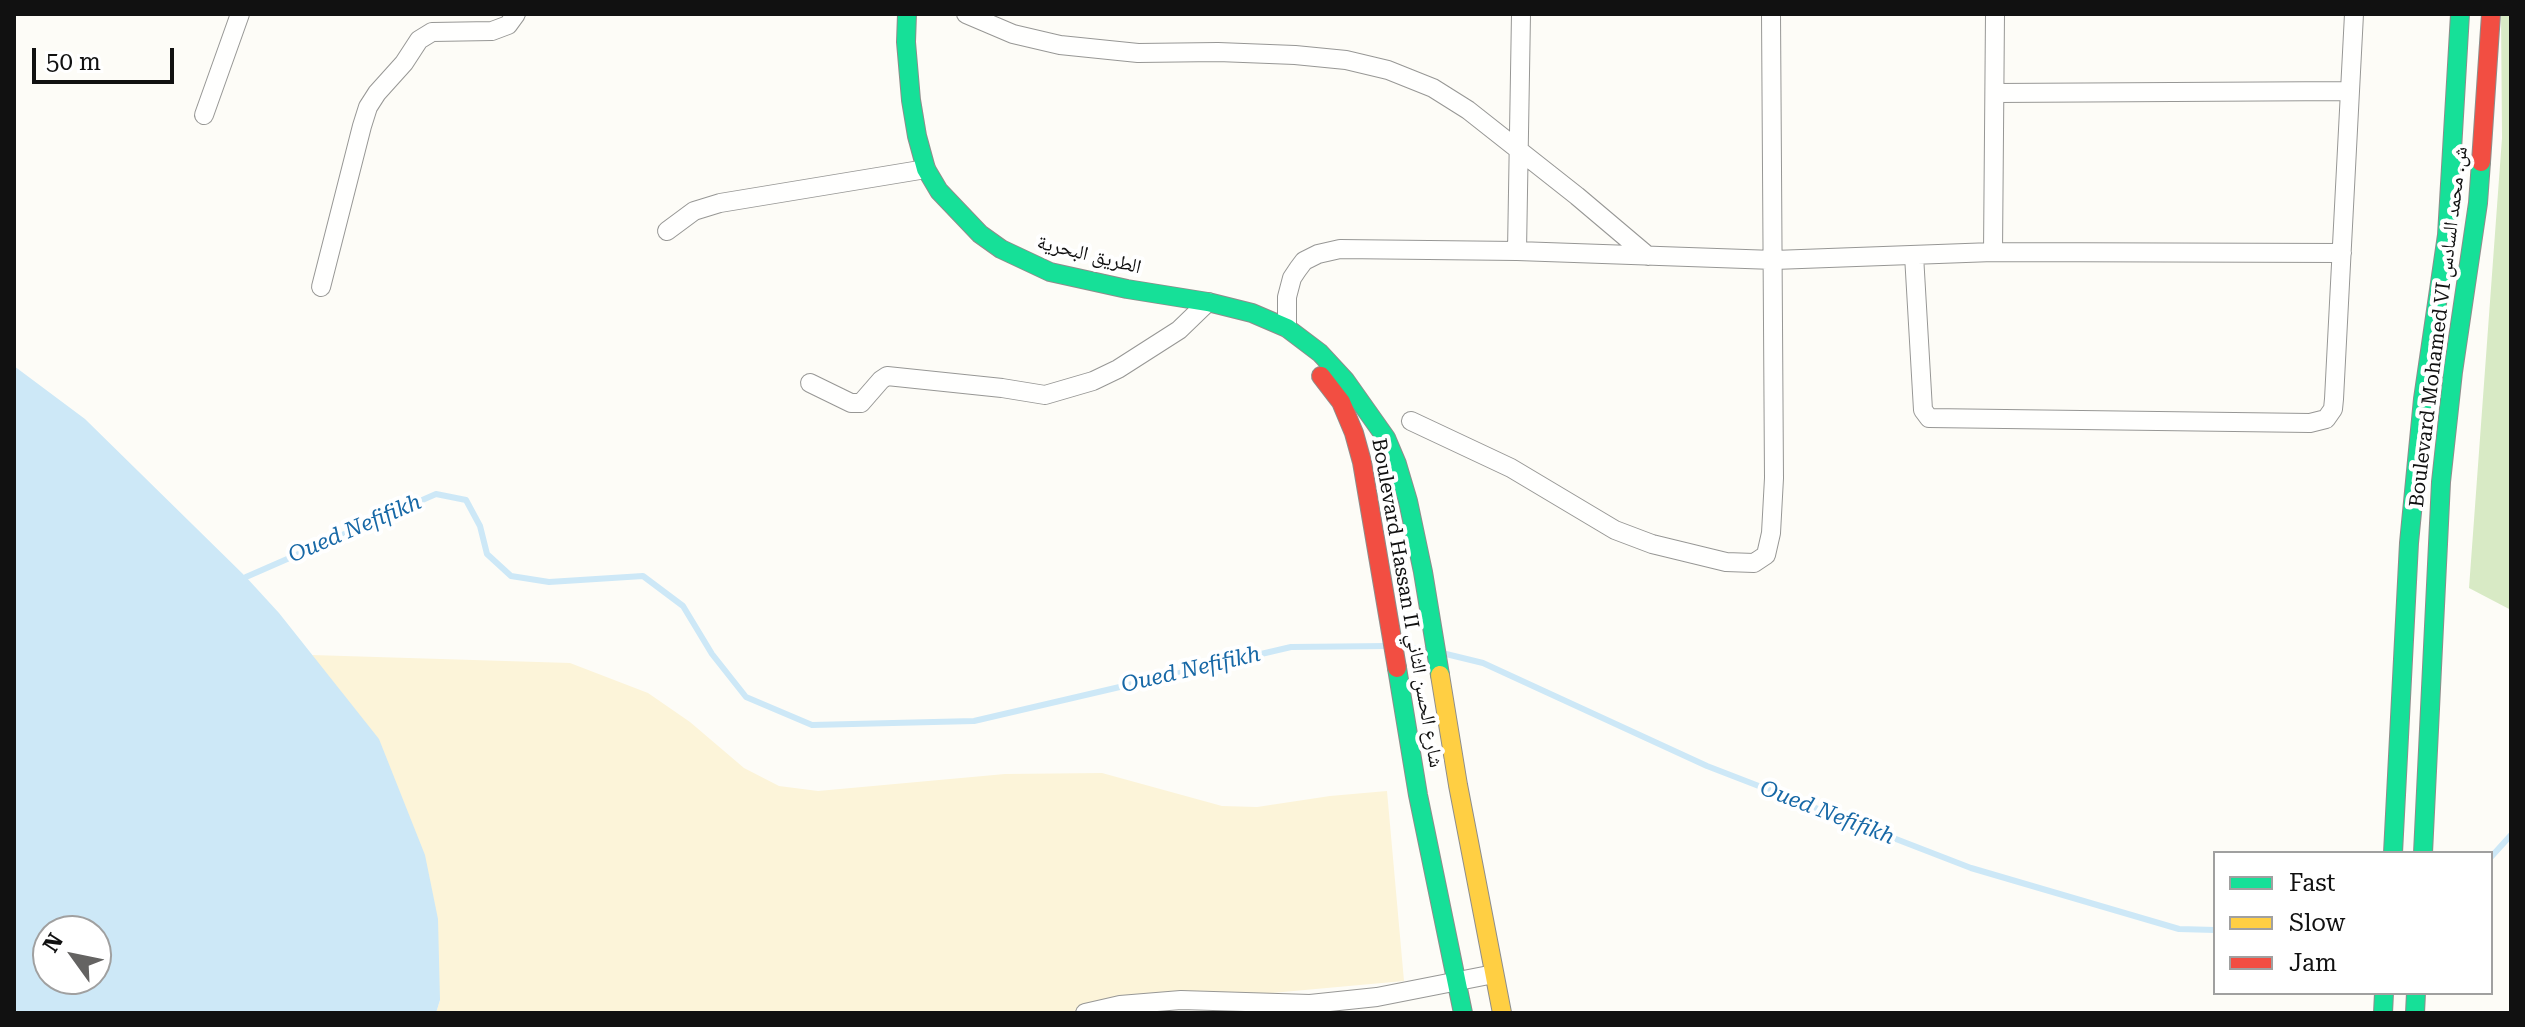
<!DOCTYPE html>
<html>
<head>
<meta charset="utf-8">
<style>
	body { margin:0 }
	#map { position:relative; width:2525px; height:1027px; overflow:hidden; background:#fdfcf7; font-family:"Roboto Serif",serif }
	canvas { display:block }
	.frame { position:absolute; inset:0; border:16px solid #111; pointer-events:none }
	.legend { position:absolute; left:2213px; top:851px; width:280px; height:144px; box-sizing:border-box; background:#fff; border:2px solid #a0a0a0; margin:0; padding:10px 14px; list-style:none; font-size:24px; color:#111 }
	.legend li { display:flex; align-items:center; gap:16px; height:40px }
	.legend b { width:40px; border:2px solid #a0a0a0 }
	.north { position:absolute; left:32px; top:915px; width:80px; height:80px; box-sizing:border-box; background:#fff; border:2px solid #a0a0a0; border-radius:50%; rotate:303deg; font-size:22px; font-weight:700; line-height:32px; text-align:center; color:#111 }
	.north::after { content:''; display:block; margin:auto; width:28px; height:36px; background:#646362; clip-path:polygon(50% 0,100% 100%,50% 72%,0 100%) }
	.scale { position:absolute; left:32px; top:48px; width:142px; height:36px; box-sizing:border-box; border:4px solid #111; border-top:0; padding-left:10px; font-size:24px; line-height:28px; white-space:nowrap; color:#111; -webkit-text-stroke:6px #fff; paint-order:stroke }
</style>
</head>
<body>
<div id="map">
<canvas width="2525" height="1027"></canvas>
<div class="frame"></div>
<ul class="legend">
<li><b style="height:10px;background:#16e098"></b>Fast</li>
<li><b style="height:10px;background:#ffcf43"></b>Slow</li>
<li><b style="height:10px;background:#f24e42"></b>Jam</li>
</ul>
<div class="north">N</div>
<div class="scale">50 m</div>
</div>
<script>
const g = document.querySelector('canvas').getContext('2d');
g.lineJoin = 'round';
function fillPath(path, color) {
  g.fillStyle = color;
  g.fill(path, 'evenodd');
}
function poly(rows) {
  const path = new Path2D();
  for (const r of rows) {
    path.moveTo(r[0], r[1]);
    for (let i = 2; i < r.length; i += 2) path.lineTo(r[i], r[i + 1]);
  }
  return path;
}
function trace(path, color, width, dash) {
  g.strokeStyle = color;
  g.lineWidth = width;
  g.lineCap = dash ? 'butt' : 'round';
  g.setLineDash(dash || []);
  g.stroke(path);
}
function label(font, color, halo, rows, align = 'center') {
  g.font = font + ' "Roboto Serif","Noto Naskh Arabic",serif';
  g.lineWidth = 8;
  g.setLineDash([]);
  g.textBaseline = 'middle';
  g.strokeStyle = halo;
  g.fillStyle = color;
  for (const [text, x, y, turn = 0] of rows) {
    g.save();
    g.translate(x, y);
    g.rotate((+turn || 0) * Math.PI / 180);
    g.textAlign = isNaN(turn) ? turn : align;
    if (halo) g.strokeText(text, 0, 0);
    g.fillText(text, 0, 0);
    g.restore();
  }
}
const forest = poly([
	[2501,14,2511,14,2511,610,2469,588,2502,138]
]);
const sand = poly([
	[312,655,570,663,648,693,690,722,744,768,779,786,818,791,1005,774,1102,773,1222,806,1257,807,1330,796,1387,791,1404,981,1051,1013,436,1013,440,1000]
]);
const water = poly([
	[14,366,85,419,246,577,279,613,379,739,425,855,438,919,440,1000,436,1013,14,1013],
	[48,931,96,931,96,979,48,979]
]);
const stream = poly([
	[246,577,436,494,466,500,480,526,487,554,511,576,549,582,643,576,683,606,712,654,746,697,812,725,974,721,1291,647,1388,646],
	[1399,646,1427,650],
	[1442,653,1483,663,1707,766,1971,868,2179,929,2215,930],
	[2491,857,2511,835]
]);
const street = poly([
	[966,14,1013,34,1060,45,1138,53,1218,52,1295,55,1346,60,1388,70,1433,88,1468,110,1577,196,1648,256],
	[1996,93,2350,91],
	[204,115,240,14],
	[667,231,694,211,720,203,926,169],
	[1517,251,1521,14],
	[1993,252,1995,14],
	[1914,255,1923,410,1929,418,2310,423,2326,419,2333,409,2334,399,2354,14],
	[321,287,362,126,368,107,377,93,404,63,419,40,432,32,492,31,508,25,516,14],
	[1287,328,1287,297,1292,278,1298,269,1304,261,1318,254,1340,249,1517,251,1774,260,1993,252,2342,253],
	[810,383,851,403,861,403,881,380,887,376,1002,388,1045,395,1093,381,1118,369,1179,330,1208,302],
	[1411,421,1511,468,1615,530,1652,544,1726,562,1754,563,1766,555,1771,533,1774,478,1771,14],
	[1085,1013,1120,1005,1181,1000,1310,1004,1377,997,1494,974]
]);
const fast = poly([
	[907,14,906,42,911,100,917,136,926,169,939,191,980,234,1001,249,1050,272,1127,289,1208,302,1252,313,1287,328,1320,353,1345,380,1386,438,1397,464,1408,501,1423,572,1440,675],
	[1397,668,1418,795,1463,1013],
	[2393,853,2409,543,2423,399,2447,235,2460,14],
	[2423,853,2441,482,2453,372,2478,203,2481,162],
	[2383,1013,2384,993],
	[2415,1013,2416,993]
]);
const slow = poly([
	[1440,675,1458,785,1502,1013]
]);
const jam = poly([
	[2481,162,2491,14],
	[1321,376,1341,402,1354,433,1362,462,1397,668]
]);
const streetNames = [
	["الطريق البحرية",1089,255,14],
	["Boulevard Mohamed VI ش. محمد السادس",2439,327,-83],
	["Boulevard Hassan II شارع الحسن الثاني",1407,603,80]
];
const waterNames = [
	["Oued Nefifikh",355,529,-23],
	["Oued Nefifikh",1191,670,-13],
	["Oued Nefifikh",1827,813,21]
];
fillPath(forest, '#d8eac5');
fillPath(sand, '#fcf4d9');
fillPath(water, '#cde8f7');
trace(stream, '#cde8f7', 6);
trace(street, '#979795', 20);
trace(fast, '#8e8d8b', 20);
trace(slow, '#8e8d8b', 20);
trace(jam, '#8e8d8b', 20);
trace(street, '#fffffe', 18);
trace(fast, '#16e098', 18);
trace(slow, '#ffcf43', 18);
trace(jam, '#f24e42', 18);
label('20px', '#111', '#fff', streetNames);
label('italic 22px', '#1768a6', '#fff', waterNames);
</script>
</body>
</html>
